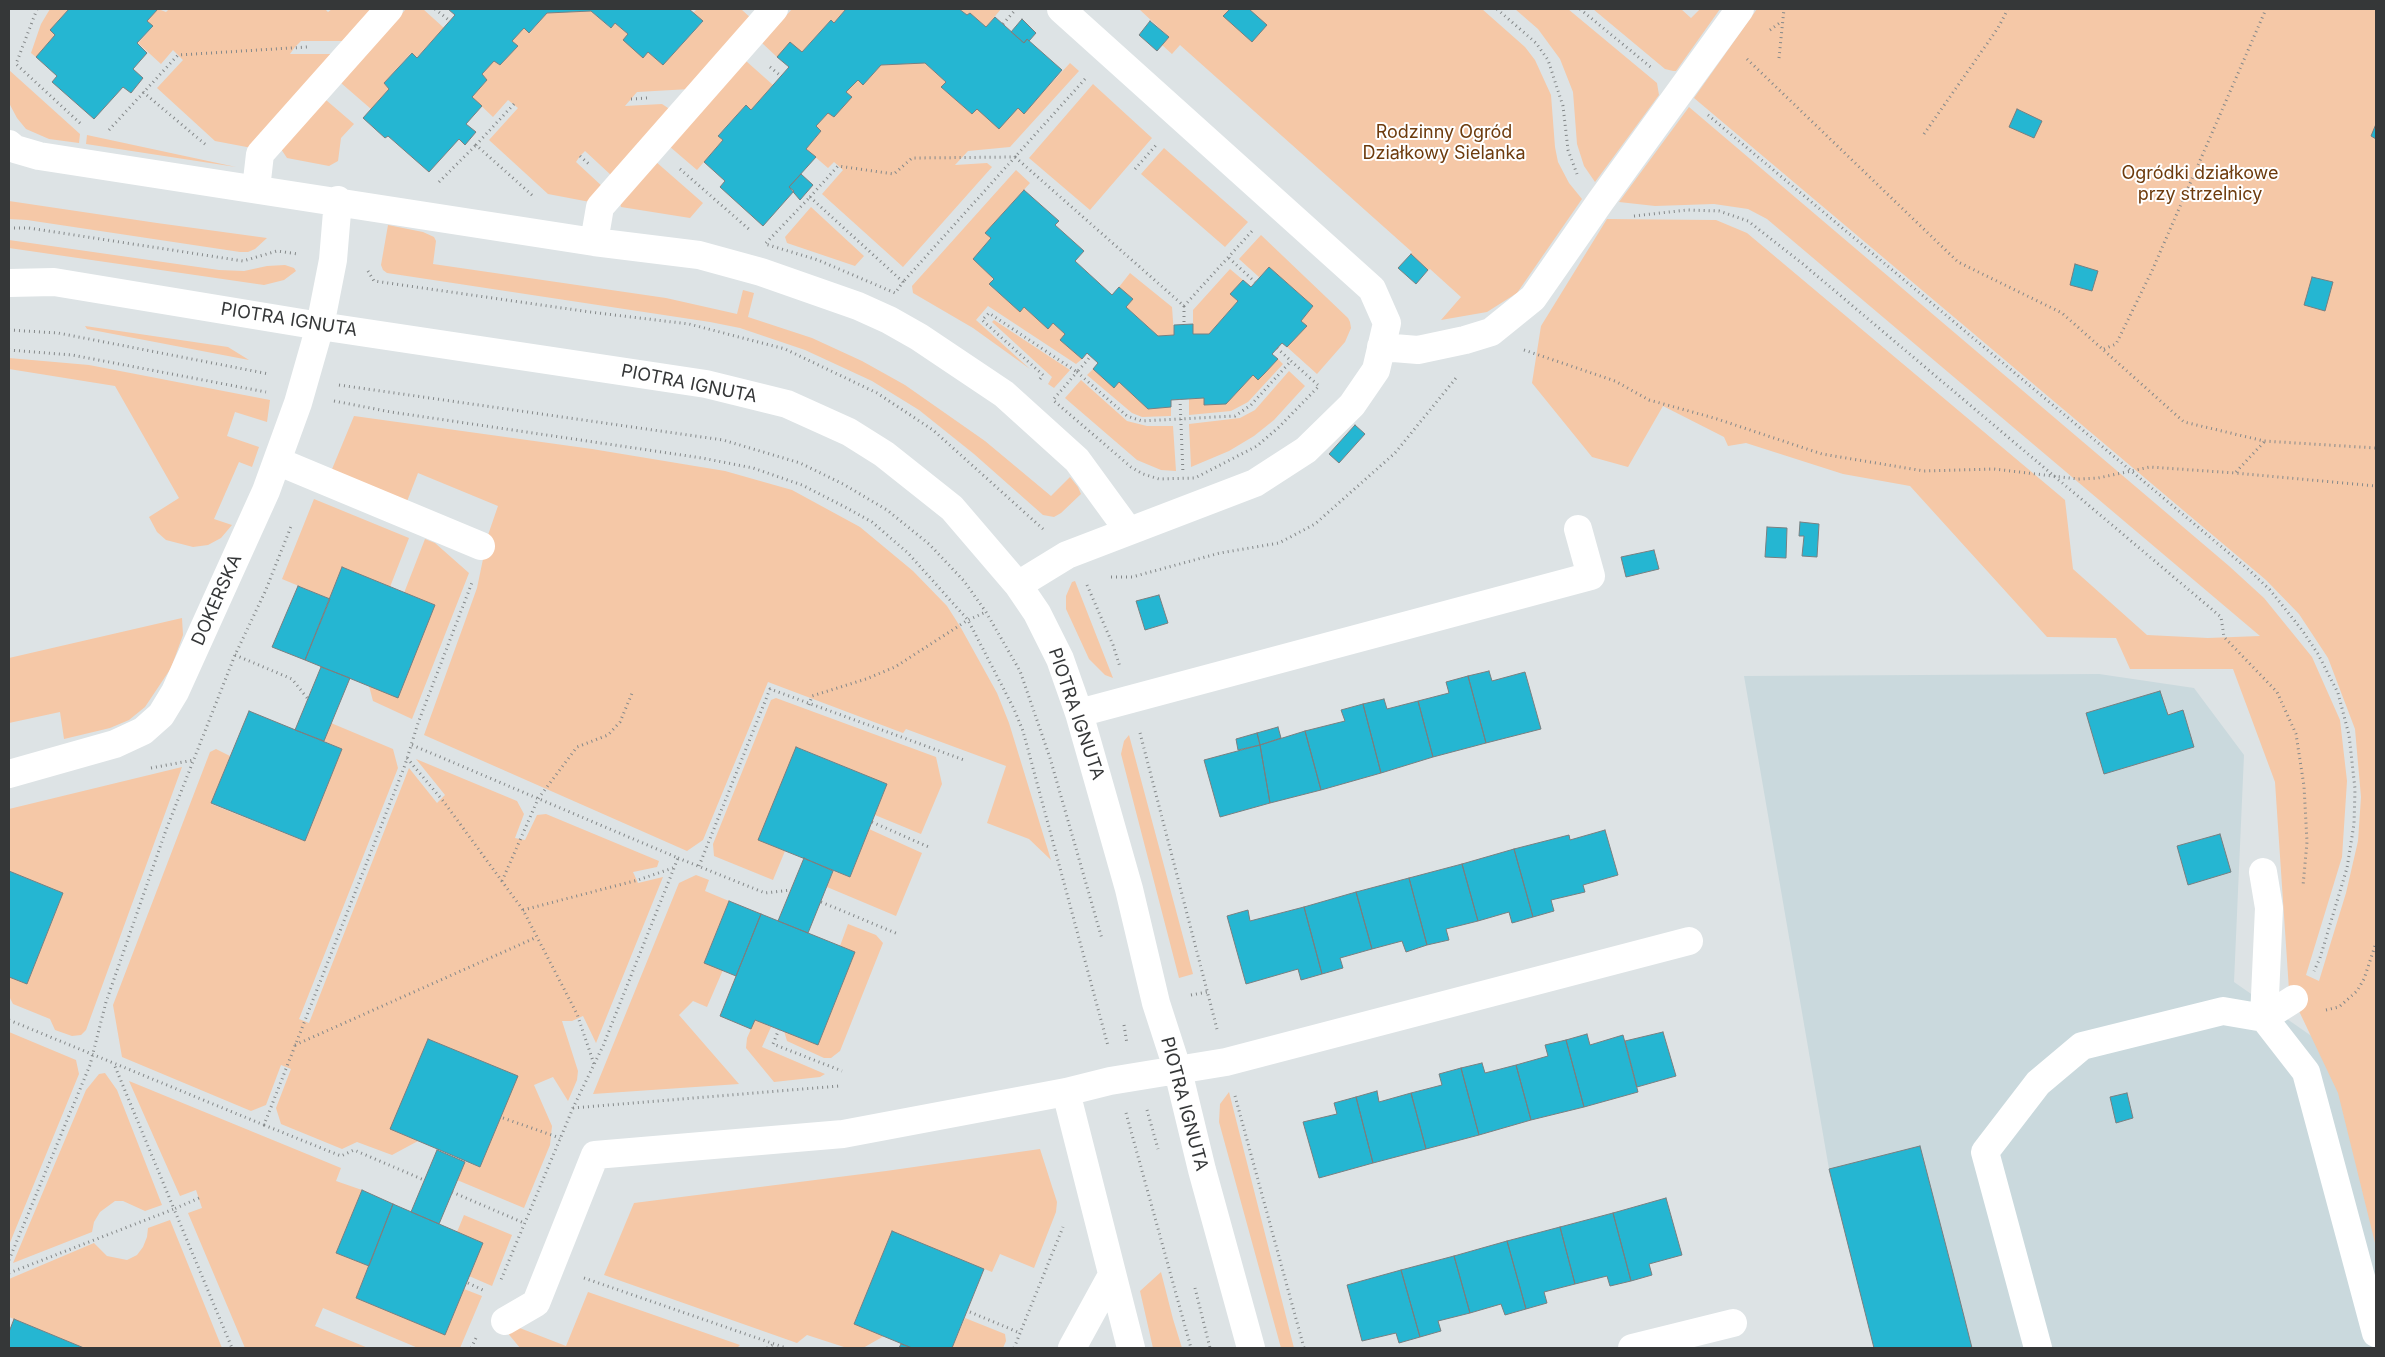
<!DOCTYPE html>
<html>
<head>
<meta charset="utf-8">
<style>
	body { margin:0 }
	#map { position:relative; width:2385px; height:1357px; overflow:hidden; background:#dde3e5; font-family:Inter,sans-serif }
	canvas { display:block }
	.frame { position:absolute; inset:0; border:10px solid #353738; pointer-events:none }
</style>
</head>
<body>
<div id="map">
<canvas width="2385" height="1357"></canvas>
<div class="frame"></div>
</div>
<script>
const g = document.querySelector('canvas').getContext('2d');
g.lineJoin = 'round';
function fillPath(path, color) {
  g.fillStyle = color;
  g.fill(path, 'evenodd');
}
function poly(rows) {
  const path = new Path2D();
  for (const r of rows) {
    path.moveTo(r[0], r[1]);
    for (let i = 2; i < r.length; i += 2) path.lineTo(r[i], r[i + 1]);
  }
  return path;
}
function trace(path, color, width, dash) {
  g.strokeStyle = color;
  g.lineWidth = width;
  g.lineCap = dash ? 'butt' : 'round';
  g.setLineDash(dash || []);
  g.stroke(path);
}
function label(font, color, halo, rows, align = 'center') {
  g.font = font + ' Inter,sans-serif';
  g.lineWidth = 4;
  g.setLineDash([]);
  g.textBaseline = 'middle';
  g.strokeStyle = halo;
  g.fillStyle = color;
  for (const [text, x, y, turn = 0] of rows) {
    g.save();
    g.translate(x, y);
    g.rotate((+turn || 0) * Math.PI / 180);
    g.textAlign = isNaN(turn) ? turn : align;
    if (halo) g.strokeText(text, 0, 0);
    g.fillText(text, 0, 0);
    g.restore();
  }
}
const built = poly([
	[2099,674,2194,688,2244,755,2234,982,2376,1081,2376,1348,1874,1348,1829,1169,1744,676]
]);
const green = poly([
	[50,9,69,9,50,30,55,36,36,57,31,53,41,24],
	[158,9,166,12,169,9,325,9,328,12,332,9,377,9,349,41,301,41,295,47,290,54,337,54,252,148,215,141,157,88,183,60,173,50,161,64,138,43,153,27,147,21],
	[406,9,423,9,444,28,417,57,411,53,384,83,389,89,371,109,341,83],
	[697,9,741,9,753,20,690,89,637,92,625,106,662,104,671,110,612,176,585,151,580,156,576,162,603,187,590,202,548,194,489,140,518,108,508,100,493,117,472,97,487,80,482,74,494,61,500,65,518,46,512,41,524,28,530,33,547,13,591,11,610,28,615,23,628,34,643,57,648,52,663,65,703,22,693,13],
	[792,9,846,9,834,23,831,20,802,52,777,57,762,43],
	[959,9,1001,9,986,27,970,13,967,15],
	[1139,9,1482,9,1525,47,1535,60,1551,95,1555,147,1558,162,1569,183,1582,199,1517,293,1487,312,1441,320,1461,297,1430,269,1428,270,1411,254,1412,252,1180,45,1172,54,1162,45,1169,37],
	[1515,9,1568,9,1657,83,1659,95,1595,182,1584,166,1577,144,1573,92,1560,59,1538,29],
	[1593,9,1681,9,1691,18,1700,9,1720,9,1676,71,1673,71,1665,69],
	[1757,9,2376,9,2376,1247,2338,1093,2289,990,2275,782,2233,669,2130,669,2116,638,2047,637,1910,486,1843,474,1746,443,1728,446,1724,437,1663,406,1628,467,1592,457,1532,383,1541,326,1607,219,1716,220,1747,233,2065,500,2073,569,2147,635,2208,638,2260,636,1767,219,1748,209,1714,204,1655,206,1619,202,1689,107,2229,566,2264,598,2312,657,2340,720,2347,781,2342,857,2306,975,2319,981,2346,893,2358,841,2361,797,2355,729,2328,658,2299,614,2266,580,1694,98],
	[746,61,773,85,751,110,746,105,718,135,723,140,697,170,669,146],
	[925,63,946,82,942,88,972,114,977,109,1018,108,1024,113,1070,63,1079,71,1010,147,968,151,955,165,987,163,992,167,903,267,822,194,843,170,834,162,828,168,806,149,821,131,816,126,828,113,834,117,851,97,846,92,858,80,863,85,881,65],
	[9,70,80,134,79,143,49,139,26,129,17,118,9,103],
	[1093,84,1152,138,1090,210,1029,158],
	[326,100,354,124,341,138,338,161,329,166,287,158,281,149],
	[87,135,236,167,86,144],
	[1164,148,1248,222,1225,247,1141,174],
	[655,161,703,203,690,218,621,207,620,202],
	[1016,170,1030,183,985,233,991,238,973,259,993,278,989,285,1020,311,1024,307,1048,328,1053,323,1065,334,1061,340,1082,359,1076,364,988,306,976,320,1030,369,973,328,913,293,912,286],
	[9,201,157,223,267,238,255,249,248,252,240,252,27,220,9,219],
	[811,207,864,256,855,266,787,243,785,237],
	[388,225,423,232,434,237,436,241,433,264,666,298,737,314,743,290,754,293,748,317,812,338,862,361,905,385,985,441,1051,496,1070,477,1078,487,1081,494,1061,513,1054,517,1043,515,974,454,919,410,872,381,805,350,740,328,710,322,387,273,383,270,381,265],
	[1261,235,1348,318,1350,322,1351,328,1345,342,1317,374,1287,347,1306,326,1301,321,1313,306,1269,267,1259,277,1239,259],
	[9,240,219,270,244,271,267,266,285,265,294,268,296,271,284,280,264,285,9,248],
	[1230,269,1243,280,1230,294,1238,301,1209,334,1193,334,1193,310],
	[1130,273,1172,307,1174,335,1158,336,1126,307,1133,299,1119,287],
	[994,320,1070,370,1054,388,1048,384,1052,377,992,322],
	[85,326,228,347,249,360,87,329],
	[9,358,89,365,270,400,267,422,235,412,227,436,259,447,252,467,239,462,214,519,232,525,221,538,208,545,193,547,166,540,157,532,149,517,179,498,115,386,9,369],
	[1278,359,1283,364,1248,402,1231,411,1189,415,1189,399,1204,398,1205,405,1226,404,1253,375,1258,380],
	[1093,369,1114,388,1119,382,1148,409,1171,407,1171,416,1142,417,1132,413,1087,375],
	[1289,371,1305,386,1274,420,1254,436,1229,451,1191,467,1189,424,1240,418,1255,410],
	[1081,380,1127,421,1147,426,1173,426,1176,471,1161,470,1137,460,1065,398],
	[354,416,592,449,725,471,792,490,860,527,913,571,947,606,961,628,997,693,1009,723,1051,860,1029,839,987,823,1006,766,906,729,903,733,768,682,703,840,687,851,424,735,477,588,488,535,498,506,418,473,406,504,330,474],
	[314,499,409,538,390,587,342,567,330,599,282,579],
	[425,539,435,543,469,573,412,719,373,701,369,686,435,605,404,593],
	[1075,581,1113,678,1105,675,1089,659,1066,609,1066,596,1072,582],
	[182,618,183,635,171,668,145,707,129,720,110,728,64,739,60,712,9,723,9,658],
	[776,698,936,757,942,784,921,834,875,815,887,784,797,747,759,840,785,851,773,880,714,856,713,844,771,700],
	[331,723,393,749,398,768,299,1019,309,1023,409,768,437,803,445,795,416,759,517,801,524,814,515,838,525,840,537,815,546,814,659,861,657,867,633,872,638,883,663,877,596,1043,583,1016,572,1021,562,1021,578,1071,577,1080,568,1101,553,1077,534,1085,552,1126,550,1145,524,1208,457,1180,465,1162,480,1167,517,1076,428,1039,391,1129,418,1141,392,1155,357,1142,342,1149,281,1124,276,1108,291,1069,281,1065,266,1105,251,1111,122,1057,113,1005,210,752,216,749,230,756,211,804,304,841,342,749,324,741],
	[1129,735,1193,974,1179,978,1121,754,1124,741],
	[182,767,86,1030,81,1035,72,1036,55,1030,50,1019,13,1004,9,996,9,977,27,984,63,893,9,871,9,809],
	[869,829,922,853,896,916,827,887,833,871,850,877],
	[696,875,709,880,705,891,729,901,704,962,723,970,707,1007,693,1001,679,1015,739,1084,593,1094,679,883],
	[848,924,876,935,883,943,840,1051,831,1058,824,1058,787,1041,784,1031,818,1045,855,952,840,946],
	[755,1020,771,1027,762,1047,825,1074,820,1077,774,1082,746,1048,747,1038],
	[9,1032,76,1060,79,1074,9,1245],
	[105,1073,117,1090,162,1205,145,1211,123,1201,115,1201,100,1212,94,1222,92,1232,13,1263,86,1090,99,1074],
	[129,1081,341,1168,336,1181,362,1190,336,1253,369,1266,356,1298,445,1335,464,1289,482,1296,460,1348,418,1348,323,1308,315,1326,368,1348,245,1348,188,1213,202,1208,196,1190,180,1196],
	[1229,1092,1294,1348,1281,1348,1219,1122,1220,1104],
	[1040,1149,1057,1202,1056,1212,1034,1268,1000,1254,992,1272,892,1232,854,1323,884,1336,863,1348,847,1348,807,1335,797,1343,604,1275,634,1203,886,1171],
	[464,1215,512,1235,492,1286,469,1276,483,1243,457,1232],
	[170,1220,222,1348,84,1348,9,1317,9,1279,94,1243,107,1256,127,1260,137,1255,143,1247,147,1237,148,1228],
	[1161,1272,1173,1319,1182,1348,1153,1348,1140,1291],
	[588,1292,740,1345,737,1348,520,1348,506,1331,512,1325,566,1346],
	[965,1318,1005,1334,1006,1341,1003,1348,952,1348]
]);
const building = poly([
	[69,9,158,9,147,21,153,26,137,43,147,53,133,69,143,78,131,93,123,87,94,119,52,82,57,76,36,57,55,35,50,30,69,9],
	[448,9,689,9,703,21,663,65,648,52,643,58,623,40,628,34,615,23,611,28,591,11,547,13,529,33,524,28,512,41,518,46,500,65,494,61,482,74,487,80,472,97,482,106,466,124,476,132,465,145,459,139,429,172,388,136,385,138,363,118,389,89,384,83,412,53,417,58,455,15,448,9],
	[846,9,959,9,967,15,970,13,986,27,995,17,1024,43,1027,39,1062,70,1024,114,1018,108,999,129,977,109,972,114,941,87,946,82,925,63,881,65,863,85,858,80,846,92,852,97,834,117,828,113,816,126,821,131,806,149,816,157,789,187,794,191,763,226,720,187,725,181,704,162,723,140,718,136,746,105,751,110,789,67,777,57,790,42,802,52,831,20,834,23,846,9],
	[1230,9,1249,9,1267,25,1252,42,1223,16,1230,9],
	[1022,19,1036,33,1029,41,1027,39,1024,43,1011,32,1022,19],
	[1150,21,1169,37,1157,51,1139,35,1150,21],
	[2017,109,2042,121,2034,138,2009,127,2017,109],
	[2376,124,2376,139,2371,136,2376,124],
	[801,174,813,185,800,200,789,187,801,174],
	[1024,190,1059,221,1055,225,1084,251,1075,261,1112,295,1119,287,1133,299,1126,307,1158,336,1174,335,1174,325,1193,324,1193,334,1209,334,1238,301,1230,294,1243,280,1251,287,1269,267,1313,306,1301,321,1307,326,1287,347,1282,343,1272,354,1278,359,1264,374,1258,380,1253,375,1226,404,1204,405,1204,398,1171,400,1171,407,1148,409,1119,382,1114,388,1093,369,1098,363,1087,353,1082,359,1060,340,1065,334,1053,323,1048,329,1024,307,1020,312,989,284,994,279,973,259,991,238,985,233,1024,190],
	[1411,254,1428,270,1416,284,1398,268,1411,254],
	[2075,264,2098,271,2092,291,2070,285,2075,264],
	[2312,277,2333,282,2325,311,2304,305,2312,277],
	[1355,425,1365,434,1339,463,1329,454,1355,425],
	[1800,522,1819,524,1817,557,1802,556,1804,536,1799,536,1800,522],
	[1767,527,1787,528,1786,558,1765,557,1767,527],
	[1654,550,1659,569,1626,577,1621,557,1654,550],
	[342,567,435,605,398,698,305,660,342,567],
	[298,586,330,599,305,660,272,647,298,586],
	[1159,595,1168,623,1145,630,1136,601,1159,595],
	[321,667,350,678,324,741,295,730,321,667],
	[1489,671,1492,681,1525,672,1541,729,1486,743,1468,676,1489,671],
	[1468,676,1486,743,1433,757,1418,701,1449,693,1446,682,1468,676],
	[2160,691,2168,715,2183,710,2194,747,2104,774,2086,713,2160,691],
	[1384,699,1387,709,1418,701,1433,757,1381,773,1363,704,1384,699],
	[1363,704,1381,773,1321,790,1305,731,1345,721,1341,710,1363,704],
	[249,711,342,749,305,841,211,803,249,711],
	[1278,727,1281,738,1260,745,1257,733,1278,727],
	[1305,731,1321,790,1270,803,1260,745,1305,731],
	[1257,733,1260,745,1238,750,1236,739,1257,733],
	[1260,745,1270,803,1220,817,1204,760,1260,745],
	[796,747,887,784,850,877,758,840,796,747],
	[1605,830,1618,875,1583,885,1585,892,1551,900,1554,911,1533,917,1514,849,1569,835,1570,840,1605,830],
	[2220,834,2231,872,2188,885,2177,846,2220,834],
	[1514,849,1533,917,1512,923,1509,912,1478,921,1462,864,1514,849],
	[804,858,833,871,808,933,778,921,804,858],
	[1462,864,1478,921,1446,929,1449,940,1427,945,1409,878,1462,864],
	[9,871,63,893,27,984,9,977,9,871],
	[1409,878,1427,945,1406,952,1402,941,1372,949,1356,892,1409,878],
	[1356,892,1372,949,1340,958,1343,968,1322,974,1304,907,1356,892],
	[729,901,761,914,736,976,704,963,729,901],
	[1304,907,1322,974,1301,980,1298,969,1246,984,1227,916,1248,910,1250,921,1304,907],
	[761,914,855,952,818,1045,755,1020,751,1029,720,1016,761,914],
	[1663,1032,1676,1076,1637,1087,1625,1041,1663,1032],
	[1587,1034,1590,1045,1623,1035,1638,1092,1584,1107,1566,1040,1587,1034],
	[428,1039,518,1076,480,1167,390,1129,428,1039],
	[1566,1040,1584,1107,1531,1120,1516,1065,1548,1056,1545,1045,1566,1040],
	[1482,1063,1485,1073,1516,1065,1531,1120,1479,1135,1461,1068,1482,1063],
	[1461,1068,1479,1135,1426,1149,1411,1093,1442,1085,1439,1074,1461,1068],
	[1377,1091,1379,1102,1411,1093,1426,1149,1373,1163,1356,1097,1377,1091],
	[2127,1093,2133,1118,2116,1123,2110,1097,2127,1093],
	[1356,1097,1373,1163,1319,1178,1303,1122,1337,1114,1334,1103,1356,1097],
	[1920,1146,1953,1273,1972,1348,1874,1348,1829,1169,1920,1146],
	[437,1150,465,1162,439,1224,411,1212,437,1150],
	[362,1190,393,1204,369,1266,336,1253,362,1190],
	[1666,1198,1682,1255,1649,1264,1652,1275,1631,1281,1613,1213,1666,1198],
	[393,1204,483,1243,445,1335,356,1298,393,1204],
	[1613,1213,1631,1281,1610,1286,1607,1276,1575,1284,1560,1227,1613,1213],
	[1560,1227,1575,1284,1544,1292,1547,1303,1526,1309,1507,1241,1560,1227],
	[892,1231,984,1269,952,1348,912,1348,854,1324,892,1231],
	[1507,1241,1526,1309,1505,1315,1501,1304,1470,1313,1454,1256,1507,1241],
	[1454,1256,1470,1313,1438,1321,1441,1331,1420,1337,1401,1270,1454,1256],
	[1401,1270,1420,1337,1399,1343,1396,1333,1362,1341,1347,1285,1401,1270],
	[14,1319,84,1348,9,1348,9,1332,14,1319],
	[901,1344,912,1348,899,1348,901,1344]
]);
const path = poly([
	[37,9,16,64,82,125],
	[435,9,450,21],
	[1497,9,1536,43,1548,60,1563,106,1568,150,1577,174],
	[1580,9,1653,69],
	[1003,24,1016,9],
	[1770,30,1781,22],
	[1779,58,1784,9],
	[1747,59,1958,262,2062,313,2184,422,2264,441,2376,448],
	[770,67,781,76],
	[1085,79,1015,157,1184,306,1253,230],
	[143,92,206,145],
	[631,99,648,98],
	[514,104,476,145,533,196],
	[1708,115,2249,570,2270,590,2302,630,2318,654,2338,693,2349,735,2355,789,2354,824,2347,868,2320,958,2314,971],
	[109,130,178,55,307,47],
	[1924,134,1998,28,2008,9],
	[580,156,591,166],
	[680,169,751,231],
	[1135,169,1157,144],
	[439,182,476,145],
	[810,197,838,166,894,174,912,158,1015,157,903,282],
	[810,197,903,282,895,293,818,260,765,244,810,197],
	[1634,216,1687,210,1719,211,1748,221,1803,264,2221,617,2224,637,2277,692,2296,734,2304,786,2307,842,2303,886],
	[9,228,29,228,243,261,277,251,298,254],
	[1229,258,1255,282],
	[368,271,374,281,590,312,689,324,785,349,877,393,933,430,1043,529],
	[1184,306,1184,325],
	[9,330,58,333,269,374],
	[1277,348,1291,361],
	[2104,349,2116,344,2151,273,2266,9],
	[9,350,72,355,266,392],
	[1524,350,1615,381,1649,400,1714,418,1822,454,1924,471,1994,469,2078,479,2098,478,2150,467,2235,473],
	[1291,361,1319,386,1279,427,1257,446,1195,478,1159,479,1143,474,1131,467,1053,400,1077,372,1127,416,1142,421,1235,416,1251,405,1291,361],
	[1040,379,1043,375,982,320,989,313,1077,372,1090,357],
	[339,385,723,440,800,463,843,484,887,510,929,544,964,581,986,612,1020,671,1050,758,1102,939],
	[1180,399,1183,474],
	[334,401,391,412,702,458,753,468,802,485,845,507,872,522,908,553,968,620,1014,709,1023,731,1108,1046],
	[2264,442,2235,473,2376,486],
	[1111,577,1132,577,1220,553,1279,543,1315,524,1395,453,1456,378],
	[1087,585,1113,645,1120,667],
	[235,655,292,679,308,699],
	[809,705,812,696,866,679,895,667,968,620,986,612],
	[1140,733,1217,1029],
	[412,745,678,858,603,1046,573,1108,500,1282],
	[407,758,444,802,523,910,577,1014,594,1064],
	[151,768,194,760],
	[872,822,931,848],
	[678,858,765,893,791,890],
	[699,866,770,689,964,760],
	[502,881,538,799,577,747,608,735,620,722,633,691],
	[821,902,898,934],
	[523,910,638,880,673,868],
	[1191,995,1208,992],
	[2326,1010,2339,1007,2357,991,2364,979,2376,943],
	[9,1020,264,1125,405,765,418,723,473,580],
	[1124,1025,1127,1044],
	[779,1029,773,1044,842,1071],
	[295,1045,537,937],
	[1235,1096,1304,1348],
	[573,1108,839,1086],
	[1147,1110,1158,1149],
	[1126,1113,1191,1348],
	[503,1118,560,1138],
	[264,1125,341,1156,354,1150,424,1180],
	[452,1192,524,1223],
	[199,1198,174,1209,232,1348],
	[9,1260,90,1065,106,1002,166,830,235,655,265,592,292,524],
	[9,1273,174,1209,114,1064],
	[584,1278,786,1348],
	[468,1283,485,1291],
	[1195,1288,1210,1348],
	[970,1312,1020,1333],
	[471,1348,476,1338],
	[767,1348,774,1344],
	[1014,1348,1063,1227]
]);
const minor = poly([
	[9,144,15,149,39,156,594,242,699,255,761,272,858,306,889,320,919,337,1004,394,1077,460,1128,530],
	[256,189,260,154,389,9],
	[594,242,600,207,774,9],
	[9,283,54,282,320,326,706,384,787,404,849,432,884,454,952,508,1018,585,1037,613,1060,659,1067,679,1079,713,1129,889,1156,1003,1178,1071,1202,1170,1251,1348],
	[1381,347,1418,350,1465,340,1491,332,1533,298,1600,202,1740,9],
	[277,461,481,546],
	[1018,585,1067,555,1255,483,1306,450,1352,405,1376,370,1387,323,1372,289,1061,9],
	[1079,713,1591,576,1578,529],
	[9,774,115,744,143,731,161,715,175,692,266,491,298,403,320,326,333,260,338,200],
	[2294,999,2264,1018,2306,1072,2376,1333],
	[1066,1092,1131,1348],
	[505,1321,536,1303,595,1155,843,1134,1066,1092,1110,1081,1226,1062,1689,941],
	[1072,1348,1112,1275],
	[1632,1348,1733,1323],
	[2038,1348,1985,1152,2038,1083,2082,1046,2223,1011,2264,1018,2269,908,2263,872]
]);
const parkNames = [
	["Rodzinny Ogród",1444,133],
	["Działkowy Sielanka",1444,154],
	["Ogródki działkowe",2200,174],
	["przy strzelnicy",2200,195]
];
const streetNames = [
	["PIOTRA IGNUTA",289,320,9],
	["PIOTRA IGNUTA",689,384,11],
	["DOKERSKA",217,600,-66],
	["PIOTRA IGNUTA",1076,714,71],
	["PIOTRA IGNUTA",1184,1104,75]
];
fillPath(built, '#cad9dd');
fillPath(green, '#f5c8a7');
fillPath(building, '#25b6d2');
trace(building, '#797f80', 1);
trace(path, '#848889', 3, [1, 4]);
trace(minor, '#fff', 28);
label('18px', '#6d3b0d', '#fff', parkNames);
label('18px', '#353738', '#fff', streetNames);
</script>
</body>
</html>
